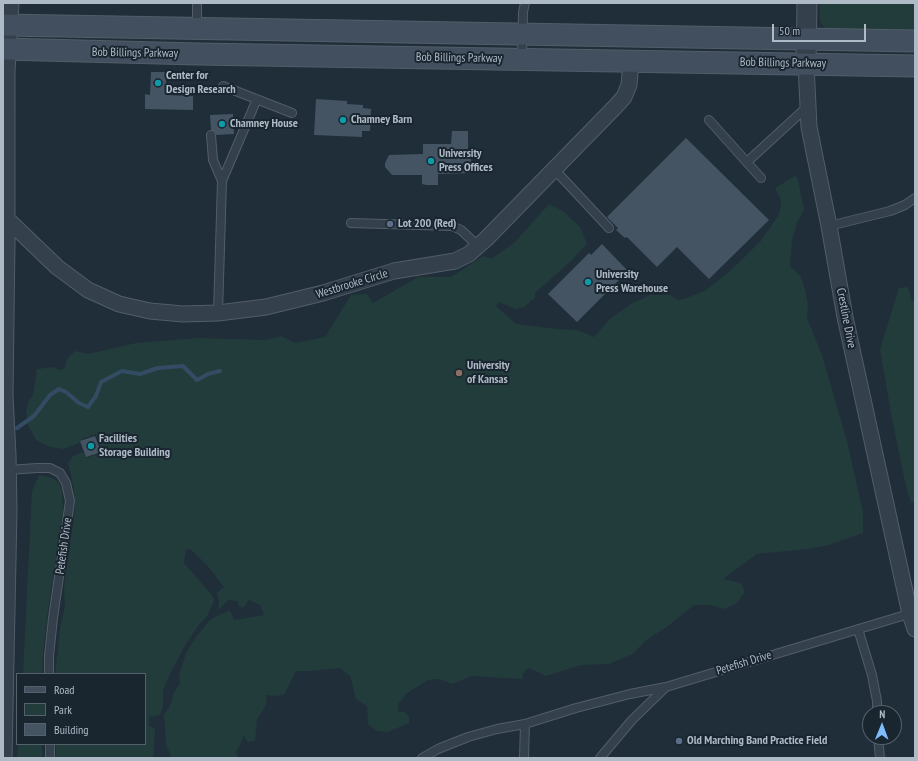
<!DOCTYPE html>
<html>
<head>
<meta charset="utf-8">
<style>
	body { margin:0 }
	#map { position:relative; width:918px; height:761px; overflow:hidden; background:#202e3a; font-family:"PT Sans Narrow",sans-serif }
	canvas { display:block }
	.frame { position:absolute; inset:0; border:4px solid #afbac7; pointer-events:none }
	.legend { position:absolute; left:16px; top:673px; width:130px; height:72px; box-sizing:border-box; background:#19252f; border:1px solid #55616c; margin:0; padding:5px 7px; list-style:none; font-size:12px; color:#afbac7 }
	.legend li { display:flex; align-items:center; gap:8px; height:20px }
	.legend b { width:20px; border:1px solid #55616c }
	.north { position:absolute; left:862px; top:705px; width:40px; height:40px; box-sizing:border-box; background:#19252f; border:1px solid #55616c; border-radius:50%; rotate:1deg; font-size:11px; font-weight:700; line-height:16px; text-align:center; color:#afbac7 }
	.north::after { content:''; display:block; margin:auto; width:14px; height:18px; background:#7ebcfd; clip-path:polygon(50% 0,100% 100%,50% 72%,0 100%) }
	.scale { position:absolute; left:772px; top:24px; width:94px; height:18px; box-sizing:border-box; border:2px solid #afbac7; border-top:0; padding-left:5px; font-size:12px; line-height:14px; white-space:nowrap; color:#afbac7; -webkit-text-stroke:3px #19252f; paint-order:stroke }
</style>
</head>
<body>
<div id="map">
<canvas width="918" height="761"></canvas>
<div class="frame"></div>
<ul class="legend">
<li><b style="height:5px;background:#424f5e"></b>Road</li>
<li><b style="height:11px;background:#223b3b"></b>Park</li>
<li><b style="height:11px;background:#445462"></b>Building</li>
</ul>
<div class="north">N</div>
<div class="scale">50 m</div>
</div>
<script>
const g = document.querySelector('canvas').getContext('2d');
g.lineJoin = 'round';
function fillPath(path, color) {
  g.fillStyle = color;
  g.fill(path, 'evenodd');
}
function poly(rows) {
  const path = new Path2D();
  for (const r of rows) {
    path.moveTo(r[0], r[1]);
    for (let i = 2; i < r.length; i += 2) path.lineTo(r[i], r[i + 1]);
  }
  return path;
}
function trace(path, color, width, dash) {
  g.strokeStyle = color;
  g.lineWidth = width;
  g.lineCap = dash ? 'butt' : 'round';
  g.setLineDash(dash || []);
  g.stroke(path);
}
function label(font, color, halo, rows, align = 'center') {
  g.font = font + ' "PT Sans Narrow",sans-serif';
  g.lineWidth = 4;
  g.setLineDash([]);
  g.textBaseline = 'middle';
  g.strokeStyle = halo;
  g.fillStyle = color;
  for (const [text, x, y, turn = 0] of rows) {
    g.save();
    g.translate(x, y);
    g.rotate((+turn || 0) * Math.PI / 180);
    g.textAlign = isNaN(turn) ? turn : align;
    if (halo) g.strokeText(text, 0, 0);
    g.fillText(text, 0, 0);
    g.restore();
  }
}
const green = poly([
	[819,3,915,3,915,33,826,29,820,22],
	[795,176,798,179,804,210,797,222,792,241,790,266,801,277,805,289,808,305,807,318,822,355,847,441,863,512,863,533,829,545,808,549,757,554,723,579,741,583,745,592,736,604,724,609,710,605,694,605,668,626,645,641,633,654,609,664,581,665,546,676,529,668,523,673,522,679,471,676,453,684,439,679,428,680,407,693,399,703,398,711,405,712,409,717,409,723,388,732,377,731,368,724,367,706,356,699,350,676,340,668,311,671,296,671,284,695,274,696,266,695,267,703,257,720,255,741,248,742,244,736,236,753,239,758,172,758,166,745,164,714,170,706,174,692,180,683,179,675,186,653,196,637,210,620,230,610,234,620,264,615,260,605,249,600,243,608,239,606,238,601,228,600,218,610,219,601,217,593,224,587,207,565,191,550,186,549,184,563,212,595,214,601,206,618,200,623,183,649,170,674,163,691,163,707,160,715,149,717,149,726,155,728,153,758,56,758,56,744,145,744,145,674,55,674,60,628,65,606,64,587,75,508,73,484,68,463,73,456,83,452,86,458,102,452,96,434,84,438,78,443,64,449,50,447,36,440,28,425,26,412,28,402,33,395,37,369,52,367,61,370,65,368,67,359,75,351,88,354,136,343,199,338,266,340,281,336,295,343,325,337,351,295,367,294,373,303,418,277,451,277,483,256,491,259,515,242,549,204,563,211,580,227,587,244,571,261,535,293,535,298,524,307,515,309,499,302,496,306,516,324,557,329,577,330,594,337,611,318,631,304,650,295,670,295,678,300,687,298,706,290,730,271,760,242,778,216,781,206,780,198,775,188],
	[908,287,912,302,915,298,915,502,911,503,906,487,891,414,880,349,899,288],
	[39,475,49,477,57,481,62,489,63,512,47,617,43,654,42,674,23,674,32,491],
	[18,744,42,744,42,758,17,758]
]);
const stream = poly([
	[17,428,34,416,50,395,59,389,66,392,79,403,88,407,96,396,101,382,122,371,140,374,158,368,183,366,197,380,208,374,220,371]
]);
const building = poly([
	[151,72,166,72,166,95,193,96,193,110,145,109,145,94,150,95],
	[316,99,347,101,347,104,363,105,363,108,371,109,370,131,362,131,362,137,314,135],
	[233,114,234,134,216,135,215,132,211,130,210,115],
	[452,131,468,131,468,154,471,154,471,173,438,174,438,185,426,185,422,184,422,175,392,175,385,167,385,163,389,155,423,154,423,144,451,144],
	[686,138,769,220,709,279,677,247,657,267,627,237,625,238,616,230,618,228,607,217],
	[602,244,628,271,577,322,548,294,589,253,591,255],
	[95,436,101,452,86,457,80,441]
]);
const service = poly([
	[197,28,197,3],
	[522,59,523,12,525,3],
	[223,86,292,113],
	[709,120,761,178],
	[211,135,213,160,222,181],
	[747,162,807,107],
	[554,169,609,228],
	[351,223,452,226,461,230,478,246],
	[829,226,890,211,905,205,915,198],
	[218,313,222,181,257,99],
	[8,470,37,468,50,468,60,473,66,483,70,501,53,618,49,656,49,674],
	[858,629,872,675,877,701,877,713],
	[878,737,880,758],
	[50,744,50,758],
	[422,758,438,749,468,737,497,729,525,724,576,708,630,694,666,687],
	[524,758,525,724],
	[600,758,632,720,666,687,912,613]
]);
const minor = poly([
	[806,64,809,127,829,226,845,317,910,614,915,629],
	[7,219,57,267,88,290,119,304,150,311,183,314,218,313,266,307,323,293,394,271,455,261,469,254,486,239,615,107,624,97,629,85,631,61],
	[4,758,9,510,8,455,5,395,7,242,7,72,11,3]
]);
const tertiary = poly([
	[806,64,807,3]
]);
const secondary = poly([
	[3,25,915,41],
	[3,49,198,54,915,66]
]);
const markers = [
	[158,83,4,"#0f9aa8"],
	[343,120,4,"#0f9aa8"],
	[222,124,4,"#0f9aa8"],
	[431,161,4,"#0f9aa8"],
	[390,224,4,"#5c6f8a"],
	[588,282,4,"#0f9aa8"],
	[459,373,4,"#8d6e63"],
	[91,446,4,"#0f9aa8"],
	[679,741,4,"#5c6f8a"]
];
const streetNames = [
	["Bob Billings Parkway",135,53,1],
	["Bob Billings Parkway",459,58,1],
	["Bob Billings Parkway",783,63,1],
	["Westbrooke Circle",352,284,-17],
	["Crestline Drive",846,318,79],
	["Petefish Drive",64,546,-82],
	["Petefish Drive",744,663,-17]
];
const poiNames = [
	["Center for",166,76],
	["Design Research",166,90],
	["Chamney Barn",351,120],
	["Chamney House",230,124],
	["University",439,154],
	["Press Offices",439,168],
	["Lot 200 (Red)",398,224],
	["University",596,275],
	["Press Warehouse",596,289],
	["University",467,366],
	["of Kansas",467,380],
	["Facilities",99,439],
	["Storage Building",99,453],
	["Old Marching Band Practice Field",687,741]
];
fillPath(green, '#223b3b');
trace(stream, '#334c63', 4);
fillPath(building, '#445462');
trace(service, '#525d68', 10);
trace(minor, '#525d68', 17);
trace(tertiary, '#525d68', 21);
trace(secondary, '#525d68', 23);
trace(service, '#34404b', 8);
trace(minor, '#34404b', 15);
trace(tertiary, '#34404b', 19);
trace(secondary, '#424f5e', 21);
for (const [x, y, r, color] of markers) {
  const dot = new Path2D();
  dot.arc(x, y, r, 0, 2 * Math.PI);
  g.fillStyle = color;
  g.fill(dot);
  trace(dot, '#19252f', 1.5);
}
label('12px', '#afbac7', '#19252f', streetNames);
label('bold 12px', '#afbac7', '#19252f', poiNames, 'left');
</script>
</body>
</html>
